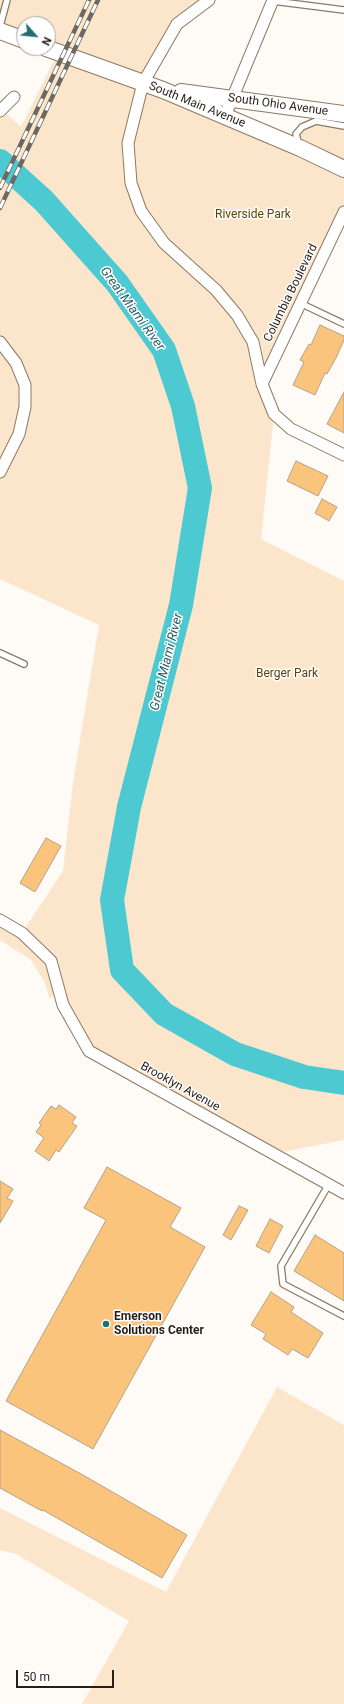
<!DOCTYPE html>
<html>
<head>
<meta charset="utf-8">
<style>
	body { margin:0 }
	#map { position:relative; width:344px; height:1704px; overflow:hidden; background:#fefaf5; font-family:Roboto,sans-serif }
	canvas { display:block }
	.north { position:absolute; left:16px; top:16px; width:40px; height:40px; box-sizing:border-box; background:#fff; border:1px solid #a8a5a2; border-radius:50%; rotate:117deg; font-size:11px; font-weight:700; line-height:16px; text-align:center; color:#261f16 }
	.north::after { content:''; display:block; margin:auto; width:14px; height:18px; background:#226e72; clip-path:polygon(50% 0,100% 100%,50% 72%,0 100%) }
	.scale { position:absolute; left:16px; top:1670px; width:98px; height:18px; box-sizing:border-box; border:2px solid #261f16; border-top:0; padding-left:5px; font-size:12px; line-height:14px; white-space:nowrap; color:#261f16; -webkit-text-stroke:3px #fff; paint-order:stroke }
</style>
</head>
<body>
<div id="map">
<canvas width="344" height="1704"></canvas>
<div class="north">N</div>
<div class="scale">50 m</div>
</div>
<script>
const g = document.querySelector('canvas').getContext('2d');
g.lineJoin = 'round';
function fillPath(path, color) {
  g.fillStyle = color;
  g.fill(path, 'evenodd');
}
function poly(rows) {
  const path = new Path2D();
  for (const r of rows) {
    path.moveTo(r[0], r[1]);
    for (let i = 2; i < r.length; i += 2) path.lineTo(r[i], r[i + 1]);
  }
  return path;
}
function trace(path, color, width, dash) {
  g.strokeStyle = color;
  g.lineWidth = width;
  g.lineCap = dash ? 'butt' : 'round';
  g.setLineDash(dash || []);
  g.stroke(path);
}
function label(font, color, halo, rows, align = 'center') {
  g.font = font + ' Roboto,sans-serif';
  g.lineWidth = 3;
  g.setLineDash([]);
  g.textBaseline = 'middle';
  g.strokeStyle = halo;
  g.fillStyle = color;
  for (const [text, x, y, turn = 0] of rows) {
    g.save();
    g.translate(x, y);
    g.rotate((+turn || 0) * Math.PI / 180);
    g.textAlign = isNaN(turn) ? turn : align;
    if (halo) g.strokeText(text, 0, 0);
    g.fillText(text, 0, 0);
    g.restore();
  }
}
const green = poly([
	[0,0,209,0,177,24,143,82,299,148,296,134,316,121,344,126,344,212,262,384,274,414,261,539,344,581,344,1140,272,1154,89,1051,59,989,50,999,44,981,31,960,0,940,0,920,22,933,63,871,73,783,99,625,0,579,0,108,21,127,58,52,48,48,48,24,24,24,24,40,0,31],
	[277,1387,344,1425,344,1704,82,1704,129,1621,16,1554,0,1550,0,1508,166,1592]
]);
const river = poly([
	[0,161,44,201,117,283,164,350,183,406,200,488,181,605,129,807,112,900,122,970,164,1014,235,1054,304,1077,344,1083]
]);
const building = poly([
	[320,325,344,336,344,340,336,358,327,374,325,373,315,395,293,385,304,362,300,360,309,344,311,345,320,325],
	[344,392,344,433,327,424,344,392],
	[296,461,328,476,318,496,287,481,296,461],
	[322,499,337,507,329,521,315,513,322,499],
	[46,838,61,846,35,892,20,883,46,838],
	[59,1105,76,1117,72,1123,77,1126,59,1152,56,1150,49,1161,35,1151,44,1138,36,1132,41,1125,39,1123,51,1106,56,1109,59,1105],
	[107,1167,181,1208,170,1227,205,1247,93,1449,6,1401,106,1220,84,1208,107,1167],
	[0,1181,13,1189,7,1198,13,1201,0,1223,0,1181],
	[239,1206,248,1210,231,1240,223,1235,239,1206],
	[270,1219,283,1226,269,1253,256,1246,270,1219],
	[315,1235,344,1253,344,1301,294,1271,315,1235],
	[271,1292,294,1307,291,1312,323,1333,308,1358,292,1349,288,1355,263,1339,266,1334,251,1325,271,1292],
	[0,1430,83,1475,187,1535,162,1578,43,1510,42,1511,0,1488,0,1430]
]);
const service = poly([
	[273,1,344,10],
	[0,26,7,0],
	[299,145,296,134,302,127,316,121,344,126],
	[300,303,344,324],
	[0,653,24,664],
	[329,1184,281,1266,283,1284,344,1316]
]);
const minor = poly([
	[209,0,177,24,143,83,128,143,131,183,141,211,164,243,216,290,237,315,253,342,262,384,274,414,291,429,344,455],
	[0,111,14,97],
	[225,116,273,0],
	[0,342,16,363,25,385,25,407,19,434,0,472],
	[262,384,344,212],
	[0,920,22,933,51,961,63,1005,89,1051,344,1193]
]);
const secondary = poly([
	[0,31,24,40],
	[46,48,163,90,300,148,344,169],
	[181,92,344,114]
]);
const rail = poly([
	[0,188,89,0],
	[0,208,98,0]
]);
const markers = [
	[106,1324,4,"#226e72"]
];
const streetNames = [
	["South Main Avenue",197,105,22],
	["South Ohio Avenue",278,105,8],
	["Columbia Boulevard",291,293,-64],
	["Brooklyn Avenue",180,1087,29]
];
const parkNames = [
	["Riverside Park",253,215],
	["Berger Park",287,674]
];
const poiNames = [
	["Emerson",114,1317],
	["Solutions Center",114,1331]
];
const waterNames = [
	["Great Miami River",132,309,54],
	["Great Miami River",167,662,-76]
];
fillPath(green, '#fbe6cb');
trace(river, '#4cc9d1', 24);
fillPath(building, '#fac47c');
trace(building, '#b4a28a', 1);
trace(service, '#8b7963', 8);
trace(minor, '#8b7963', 13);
trace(secondary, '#8b7963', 18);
trace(service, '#fff', 5.5);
trace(minor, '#fff', 11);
trace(secondary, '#fff', 16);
trace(rail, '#6e6860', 4.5);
trace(rail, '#fff', 3, [9]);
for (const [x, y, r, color] of markers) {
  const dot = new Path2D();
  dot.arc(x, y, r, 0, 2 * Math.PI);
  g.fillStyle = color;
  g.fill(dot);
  trace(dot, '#fff', 1.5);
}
label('12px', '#261f16', '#fff', streetNames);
label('12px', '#634104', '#fff', parkNames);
label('bold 12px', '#261f16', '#fff', poiNames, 'left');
label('italic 13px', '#2b5f62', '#fff', waterNames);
</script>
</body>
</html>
